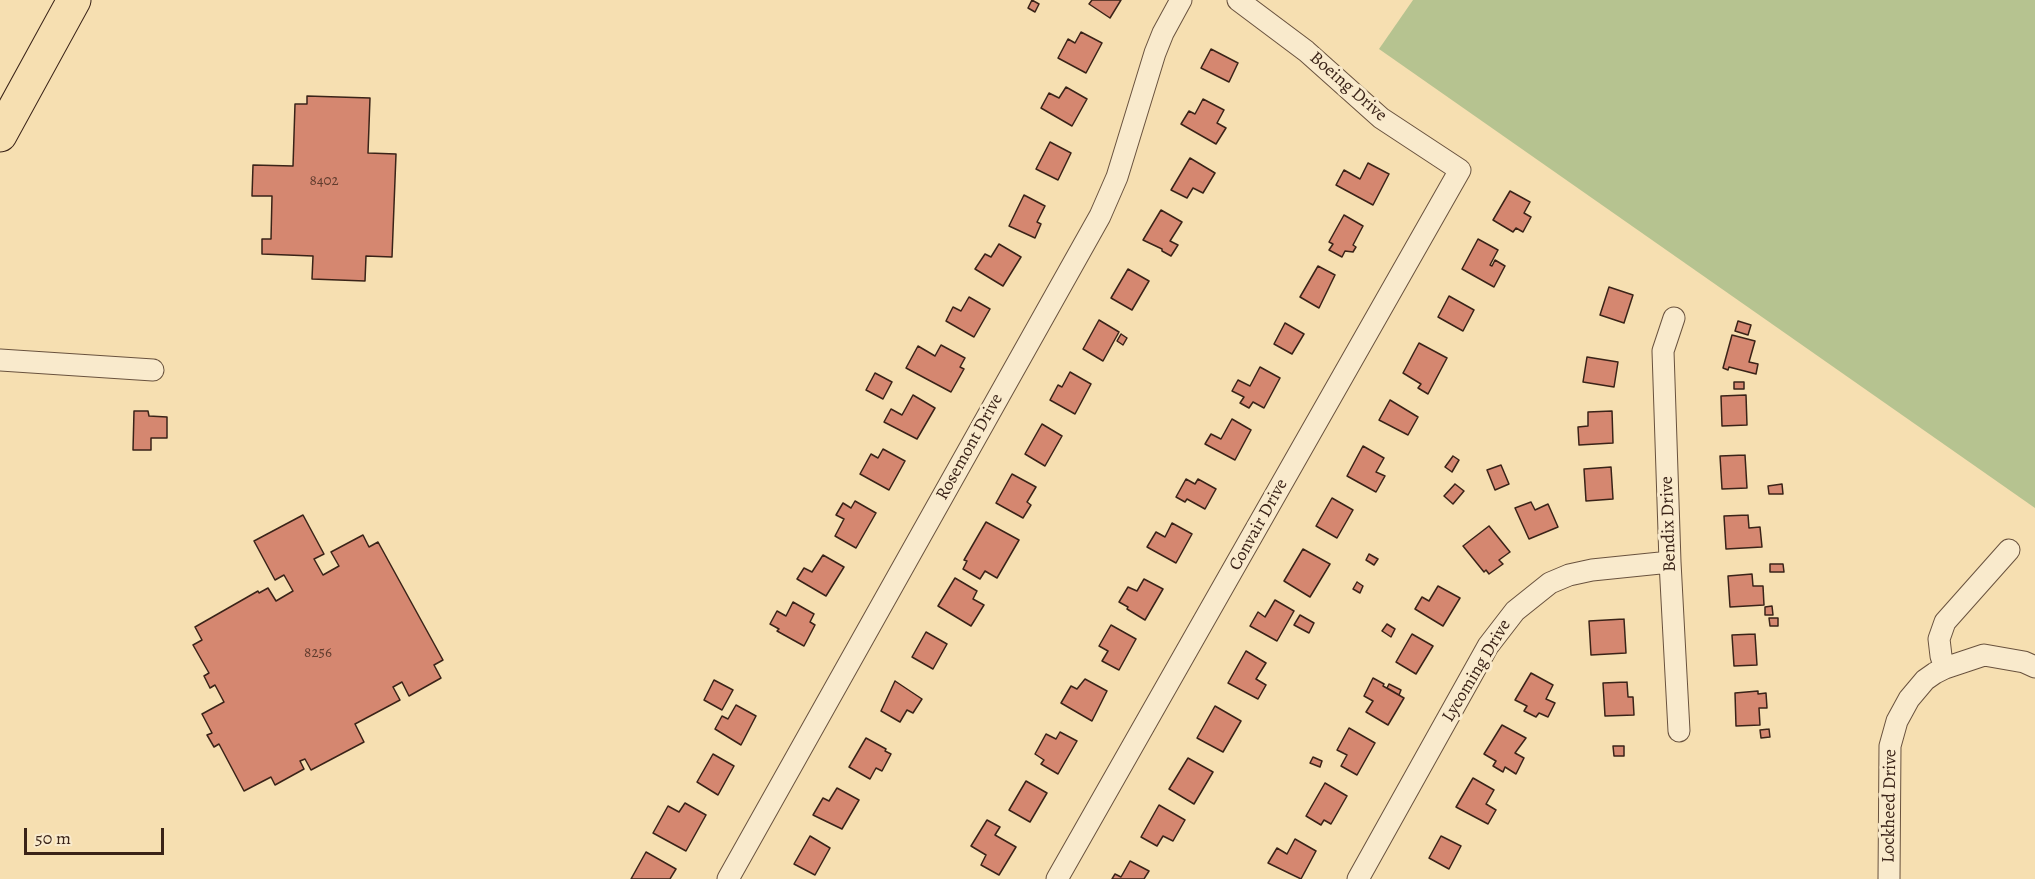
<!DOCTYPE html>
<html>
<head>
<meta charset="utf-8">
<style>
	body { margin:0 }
	#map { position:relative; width:2035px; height:879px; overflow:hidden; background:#f6dfb1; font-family:Alegreya,serif }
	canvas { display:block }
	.scale { position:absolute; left:24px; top:828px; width:140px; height:27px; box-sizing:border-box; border:3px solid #3a2318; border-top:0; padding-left:8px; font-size:18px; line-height:21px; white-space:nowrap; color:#3a2318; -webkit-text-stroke:4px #f9eacc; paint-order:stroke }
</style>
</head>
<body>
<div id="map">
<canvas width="2035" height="879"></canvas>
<div class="scale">50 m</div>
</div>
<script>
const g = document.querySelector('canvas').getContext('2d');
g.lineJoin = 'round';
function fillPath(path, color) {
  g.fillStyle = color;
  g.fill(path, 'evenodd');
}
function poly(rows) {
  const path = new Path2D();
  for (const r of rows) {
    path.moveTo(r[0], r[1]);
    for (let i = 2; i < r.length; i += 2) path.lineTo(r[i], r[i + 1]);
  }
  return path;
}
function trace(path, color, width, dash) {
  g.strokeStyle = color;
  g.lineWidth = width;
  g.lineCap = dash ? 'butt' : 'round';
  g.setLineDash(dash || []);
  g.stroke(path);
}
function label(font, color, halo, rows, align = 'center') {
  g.font = font + ' Alegreya,serif';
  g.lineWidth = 6;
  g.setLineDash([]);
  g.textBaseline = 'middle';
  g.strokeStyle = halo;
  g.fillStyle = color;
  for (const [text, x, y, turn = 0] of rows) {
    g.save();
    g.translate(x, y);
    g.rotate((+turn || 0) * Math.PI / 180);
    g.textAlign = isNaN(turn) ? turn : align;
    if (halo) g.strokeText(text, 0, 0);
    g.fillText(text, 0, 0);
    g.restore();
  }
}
const green = poly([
	[1413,0,2035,0,2035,508,1379,49]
]);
const building = poly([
	[1032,0,1039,4,1035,12,1028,8,1032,0],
	[1092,0,1121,0,1110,18,1089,4,1092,0],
	[1081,32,1102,43,1086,73,1058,58,1068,39,1075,43,1081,32],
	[1211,49,1238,63,1229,82,1201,68,1211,49],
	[1066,87,1087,99,1072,126,1041,108,1049,93,1059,98,1066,87],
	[307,96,370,98,368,153,396,154,392,257,366,256,365,281,312,279,313,256,262,254,262,239,271,239,272,196,252,196,253,165,293,166,295,104,307,104,307,96],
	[1203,99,1224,110,1217,123,1226,128,1216,144,1181,124,1189,111,1195,114,1203,99],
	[1050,142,1071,153,1058,180,1036,169,1050,142],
	[1190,158,1215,173,1203,193,1193,188,1187,198,1171,190,1190,158],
	[1368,163,1389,174,1373,205,1336,185,1344,170,1360,179,1368,163],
	[1510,191,1530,202,1524,213,1531,217,1523,232,1516,228,1513,232,1493,220,1510,191],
	[1024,195,1045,206,1037,222,1041,224,1035,238,1009,226,1024,195],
	[1161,210,1182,222,1170,241,1178,245,1171,256,1162,251,1162,249,1143,240,1161,210],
	[1344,215,1363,226,1353,245,1356,247,1353,252,1345,251,1342,257,1329,250,1333,244,1329,242,1344,215],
	[1478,239,1498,250,1490,265,1492,266,1495,260,1505,266,1494,287,1462,269,1478,239],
	[999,244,1021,257,1003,286,975,269,985,254,991,257,999,244],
	[1318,266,1335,275,1319,308,1300,297,1318,266],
	[1128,269,1149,281,1132,310,1111,298,1128,269],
	[1609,287,1633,295,1624,323,1600,315,1609,287],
	[1449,296,1474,310,1463,331,1438,317,1449,296],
	[969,297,990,309,974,337,946,321,953,307,961,311,969,297],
	[1099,320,1119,332,1103,361,1083,349,1099,320],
	[1738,321,1751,325,1748,335,1735,331,1738,321],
	[1285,323,1304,334,1292,354,1274,344,1285,323],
	[1121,334,1127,338,1123,345,1117,341,1121,334],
	[1732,335,1755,341,1749,362,1758,364,1756,374,1729,367,1728,370,1723,368,1732,335],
	[1419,343,1447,358,1428,394,1418,388,1421,384,1403,373,1419,343],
	[941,345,965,358,960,367,964,369,951,392,906,368,918,346,935,356,941,345],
	[1587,357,1618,362,1614,387,1583,382,1587,357],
	[1260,367,1280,378,1264,408,1253,402,1249,408,1240,403,1244,397,1232,391,1238,380,1250,386,1260,367],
	[1070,372,1091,384,1075,414,1050,400,1058,385,1062,387,1070,372],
	[875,373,892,382,883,399,866,390,875,373],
	[1734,382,1744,382,1744,389,1734,389,1734,382],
	[913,395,935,408,917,439,884,422,891,409,902,415,913,395],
	[1746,395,1747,425,1722,426,1721,396,1746,395],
	[1390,400,1418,417,1408,435,1379,420,1390,400],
	[134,411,148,411,149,416,167,417,167,438,151,438,151,450,133,450,134,411],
	[1612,411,1613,443,1579,445,1578,427,1588,426,1588,412,1612,411],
	[1232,419,1251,430,1235,460,1205,444,1211,434,1221,439,1232,419],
	[1042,424,1062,436,1045,466,1025,454,1042,424],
	[1363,446,1384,458,1376,472,1385,476,1376,492,1347,476,1363,446],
	[883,449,905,461,889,490,860,474,871,454,878,458,883,449],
	[1745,455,1747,488,1722,489,1720,456,1745,455],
	[1453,456,1459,460,1452,472,1445,467,1453,456],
	[1501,465,1509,484,1495,490,1487,470,1501,465],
	[1611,467,1613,499,1586,501,1584,469,1611,467],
	[1012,474,1036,487,1027,502,1031,505,1023,518,996,503,1012,474],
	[1186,479,1195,484,1198,479,1216,489,1205,509,1187,499,1185,502,1176,497,1186,479],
	[1455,484,1464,491,1453,504,1444,496,1455,484],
	[1782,484,1783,494,1769,494,1768,486,1782,484],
	[1332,498,1353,510,1337,538,1316,526,1332,498],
	[855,501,876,513,856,548,835,536,844,519,836,515,843,503,851,508,855,501],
	[1531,502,1535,510,1548,504,1558,527,1529,539,1515,508,1531,502],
	[303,515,324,554,314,559,323,575,339,566,331,552,363,535,369,547,378,542,443,660,434,665,441,678,409,696,402,682,393,687,400,700,355,724,364,742,311,770,305,759,300,761,304,769,275,785,271,777,244,791,219,744,214,747,207,735,212,733,202,714,224,702,215,685,210,688,204,676,209,673,193,645,202,640,195,627,258,591,259,593,268,588,276,601,293,591,284,575,275,580,254,541,303,515],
	[1748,515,1749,528,1760,527,1762,547,1726,549,1724,516,1748,515],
	[986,522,1019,540,997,578,985,571,980,579,963,569,967,561,964,560,986,522],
	[1172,523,1192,534,1176,563,1147,547,1156,532,1165,537,1172,523],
	[1489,526,1510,552,1499,560,1503,564,1489,574,1486,570,1484,572,1463,546,1489,526],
	[1303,549,1330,564,1310,597,1284,581,1303,549],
	[1369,554,1378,559,1374,565,1366,560,1369,554],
	[823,555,844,567,826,596,797,579,804,568,812,572,823,555],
	[1770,564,1783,564,1784,572,1770,572,1770,564],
	[1752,574,1753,586,1763,586,1764,605,1730,607,1728,576,1752,574],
	[955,578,977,591,973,599,984,605,971,626,938,606,955,578],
	[1144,579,1163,589,1145,620,1127,609,1128,607,1119,602,1128,587,1137,591,1144,579],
	[1357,582,1363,586,1360,593,1353,589,1357,582],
	[1438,586,1460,598,1443,626,1415,609,1422,597,1429,601,1438,586],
	[1275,600,1294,611,1277,641,1250,626,1258,612,1265,617,1275,600],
	[793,602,814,614,810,622,815,625,804,646,777,631,779,629,770,624,777,611,786,616,793,602],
	[1772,606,1773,615,1765,615,1765,607,1772,606],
	[1300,615,1314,623,1309,633,1294,625,1300,615],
	[1769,618,1778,618,1778,626,1770,626,1769,618],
	[1624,619,1626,653,1591,655,1589,621,1624,619],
	[1387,624,1395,629,1391,637,1382,631,1387,624],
	[1111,625,1136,639,1119,670,1102,661,1108,651,1099,646,1111,625],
	[926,632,947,644,933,669,912,657,926,632],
	[1412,634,1433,646,1416,674,1396,662,1412,634],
	[1755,634,1757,665,1734,666,1732,635,1755,634],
	[1246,651,1266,663,1256,679,1266,685,1258,699,1228,683,1246,651],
	[1531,673,1553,685,1546,699,1555,703,1548,717,1539,713,1536,717,1524,711,1527,706,1515,700,1531,673],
	[1373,678,1384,684,1383,686,1404,698,1388,725,1366,712,1373,701,1364,696,1373,678],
	[1085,679,1107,691,1092,721,1061,703,1071,686,1077,689,1085,679],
	[714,680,733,690,722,710,704,700,714,680],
	[895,681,922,699,913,713,907,710,900,722,881,711,895,681],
	[1627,682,1628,697,1633,697,1634,715,1605,716,1603,683,1627,682],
	[1389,684,1401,690,1399,695,1387,688,1389,684],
	[1758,691,1758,694,1766,693,1767,708,1759,708,1760,725,1736,726,1735,693,1758,691],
	[736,705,756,716,741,745,715,729,722,716,728,719,736,705],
	[1215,706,1241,721,1223,752,1197,738,1215,706],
	[1502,725,1526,738,1515,753,1524,758,1516,774,1505,767,1503,772,1493,766,1496,761,1484,754,1502,725],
	[1349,728,1375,743,1357,775,1341,766,1347,755,1337,750,1349,728],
	[1769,729,1770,737,1761,738,1760,730,1769,729],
	[1060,732,1077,741,1058,774,1041,764,1044,760,1035,754,1046,734,1056,739,1060,732],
	[866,738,886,749,885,751,891,754,882,771,876,768,870,779,849,767,866,738],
	[1613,746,1624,746,1624,756,1614,756,1613,746],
	[713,754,734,766,718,795,697,782,713,754],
	[1313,757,1322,761,1320,767,1310,763,1313,757],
	[1188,758,1213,772,1194,804,1169,789,1188,758],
	[1473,778,1494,790,1486,804,1496,810,1488,824,1456,807,1473,778],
	[1026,781,1047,793,1030,822,1009,810,1026,781],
	[1325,783,1347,796,1331,824,1324,820,1321,825,1306,816,1325,783],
	[837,788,859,800,842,829,813,815,823,798,829,801,837,788],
	[685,803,706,815,686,851,653,833,668,806,679,812,685,803],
	[1159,805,1185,820,1173,841,1163,836,1157,846,1141,837,1159,805],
	[987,820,1000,827,995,835,1016,847,999,875,981,865,986,855,971,846,987,820],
	[810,836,830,848,815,875,794,864,810,836],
	[1441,836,1461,846,1449,869,1429,858,1441,836],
	[1295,839,1316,851,1301,879,1268,863,1277,848,1287,854,1295,839],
	[646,852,676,869,670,879,631,879,646,852],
	[1130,861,1149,871,1144,879,1112,879,1115,874,1121,877,1130,861]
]);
const street = poly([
	[1674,318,1663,351,1670,562,1679,731],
	[0,360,153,370],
	[1945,668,1941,656,1939,639,1945,622,2009,550],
	[728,879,1100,216,1117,177,1155,53,1163,33,1181,0],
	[1057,879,1460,170,1381,118,1306,51,1238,0],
	[1358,879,1488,646,1515,611,1550,583,1569,575,1592,570,1670,562],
	[1889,879,1890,746,1897,721,1909,699,1925,680,1935,673,1945,668,1984,655,2024,662,2035,667]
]);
const primary = poly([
	[0,135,74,0]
]);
const numberNames = [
	["8402",324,181],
	["8256",318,653]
];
const streetNames = [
	["Boeing Drive",1348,87,41],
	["Rosemont Drive",970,447,-61],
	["Bendix Drive",1669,524,-92],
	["Convair Drive",1259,525,-61],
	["Lycoming Drive",1477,671,-59],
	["Lockheed Drive",1890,806,-89]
];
fillPath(green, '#b6c390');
fillPath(building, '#d58770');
trace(building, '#3a2318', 1.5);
trace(street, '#69523e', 23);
trace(primary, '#3a2318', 35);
trace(street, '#f9eacc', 21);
trace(primary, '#f6dfb1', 33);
label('15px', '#613c2e', null, numberNames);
label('18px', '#3a2318', '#f9eacc', streetNames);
</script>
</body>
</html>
